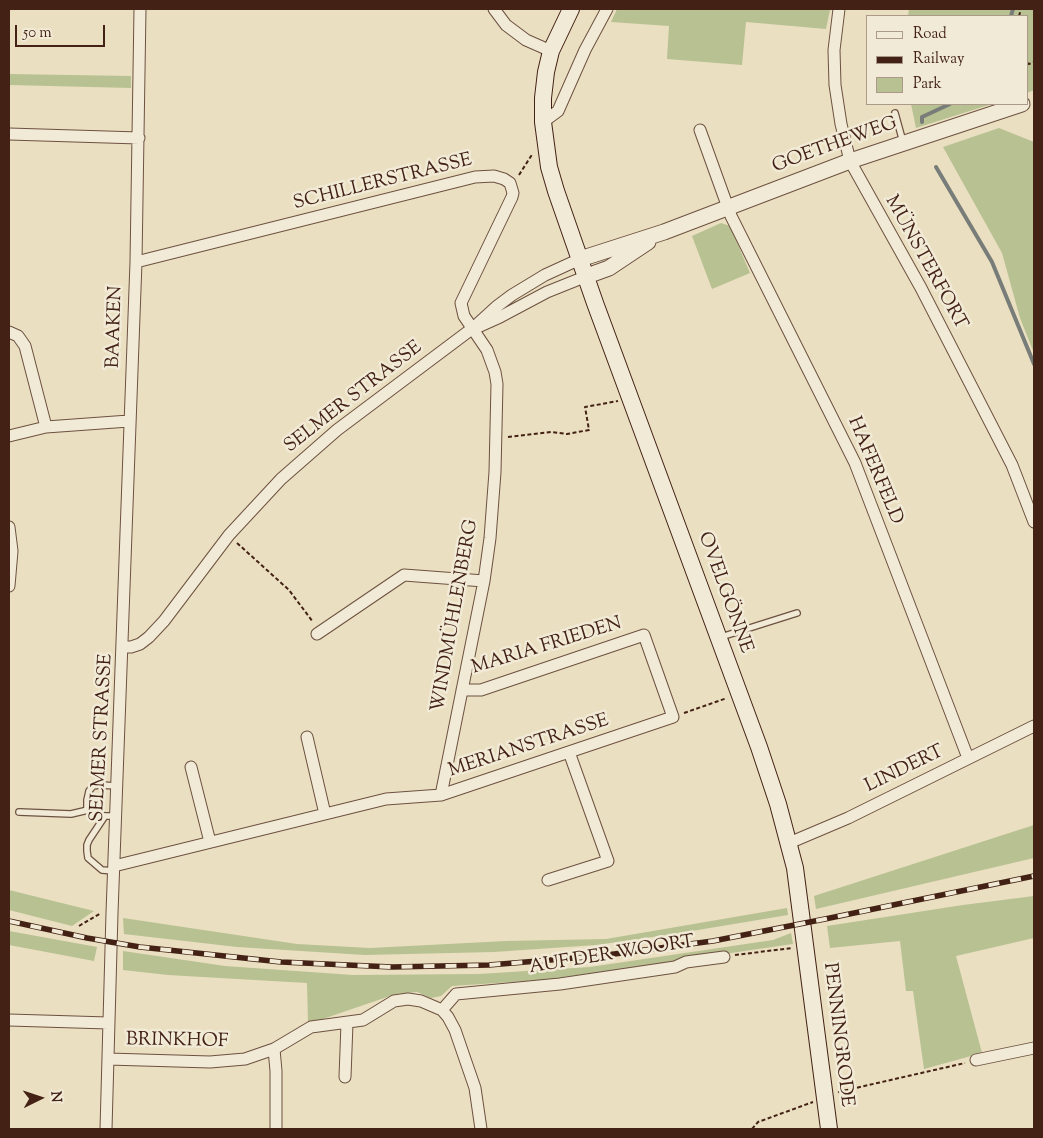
<!DOCTYPE html>
<html>
<head>
<meta charset="utf-8">
<style>
	body { margin:0 }
	#map { position:relative; width:1043px; height:1138px; overflow:hidden; background:#eadfc0; font-family:"Sorts Mill Goudy",serif }
	canvas { display:block }
	.frame { position:absolute; inset:0; border:10px solid #432215; pointer-events:none }
	.legend { position:absolute; left:866px; top:15px; width:162px; height:90px; box-sizing:border-box; background:#f1ead6; border:1px solid #ab9a89; margin:0; padding:6px 9px; list-style:none; font-size:15px; color:#432215 }
	.legend li { display:flex; align-items:center; gap:10px; height:25px }
	.legend b { width:25px; border:1px solid #ab9a89 }
	.north { position:absolute; left:15px; top:1073px; width:50px; height:50px; -webkit-text-stroke:4px #f1ead6; paint-order:stroke; rotate:86deg; font-size:14px; font-weight:700; line-height:20px; text-align:center; color:#432215 }
	.north::after { content:''; display:block; margin:auto; width:18px; height:22px; background:#432215; clip-path:polygon(50% 0,100% 100%,50% 72%,0 100%) }
	.scale { position:absolute; left:15px; top:25px; width:90px; height:22px; box-sizing:border-box; border:2px solid #432215; border-top:0; padding-left:6px; font-size:15px; line-height:18px; white-space:nowrap; color:#432215; -webkit-text-stroke:4px #f1ead6; paint-order:stroke }
</style>
</head>
<body>
<div id="map">
<canvas width="1043" height="1138"></canvas>
<div class="frame"></div>
<ul class="legend">
<li><b style="height:6px;background:#f1ead6"></b>Road</li>
<li><b style="height:6px;background:#432215"></b>Railway</li>
<li><b style="height:14px;background:#b8c192"></b>Park</li>
</ul>
<div class="north">N</div>
<div class="scale">50 m</div>
</div>
<script>
const g = document.querySelector('canvas').getContext('2d');
g.lineJoin = 'round';
function fillPath(path, color) {
  g.fillStyle = color;
  g.fill(path, 'evenodd');
}
function poly(rows) {
  const path = new Path2D();
  for (const r of rows) {
    path.moveTo(r[0], r[1]);
    for (let i = 2; i < r.length; i += 2) path.lineTo(r[i], r[i + 1]);
  }
  return path;
}
function trace(path, color, width, dash) {
  g.strokeStyle = color;
  g.lineWidth = width;
  g.lineCap = dash ? 'butt' : 'round';
  g.setLineDash(dash || []);
  g.stroke(path);
}
function label(font, color, halo, rows, align = 'center') {
  g.font = font + ' "Sorts Mill Goudy",serif';
  g.lineWidth = 5;
  g.setLineDash([]);
  g.textBaseline = 'middle';
  g.strokeStyle = halo;
  g.fillStyle = color;
  for (const [text, x, y, turn = 0] of rows) {
    g.save();
    g.translate(x, y);
    g.rotate((+turn || 0) * Math.PI / 180);
    g.textAlign = isNaN(turn) ? turn : align;
    if (halo) g.strokeText(text, 0, 0);
    g.fillText(text, 0, 0);
    g.restore();
  }
}
const green = poly([
	[617,9,817,9,830,10,826,29,746,22,742,65,667,59,669,26,611,22],
	[909,9,1034,9,1034,90,1027,93,1027,16,908,16],
	[9,74,131,76,131,88,9,85],
	[911,104,992,104,916,128],
	[999,128,1034,142,1034,353,1020,318,1002,253,943,147],
	[721,223,730,226,750,273,712,289,692,236],
	[1034,825,1034,858,816,909,814,896],
	[9,890,94,911,72,926,9,910],
	[1034,896,1034,938,956,956,982,1053,924,1069,913,991,906,991,900,941,830,948,827,926,963,905],
	[787,908,788,915,674,934,596,945,494,952,365,955,237,947,124,934,123,918,297,944,370,948,506,941,606,939],
	[9,931,97,947,94,961,9,945],
	[791,933,793,944,586,974,542,980,452,986,441,996,431,998,417,992,396,994,308,1024,307,983,168,975,123,970,123,951,225,966,353,975,479,974,590,967,773,940]
]);
const stream = poly([
	[1011,16,1013,9],
	[922,122,922,117,950,104],
	[936,167,992,262,1034,364]
]);
const path = poly([
	[1019,16,1021,9],
	[1027,63,1029,64,1034,62],
	[519,175,533,153],
	[508,437,551,432,567,434,589,430,585,407,618,401],
	[237,543,289,590,313,622],
	[684,713,727,698],
	[79,926,101,913],
	[735,955,792,948],
	[838,1092,965,1063],
	[752,1129,758,1122,813,1102]
]);
const service = poly([
	[895,113,903,142],
	[721,637,797,613],
	[19,812,71,814,88,810],
	[105,816,89,840,87,845,87,851,88,858,102,870,114,871],
	[116,816,99,816,92,813,87,808,87,800,89,791,93,786,100,785,117,786]
]);
const minor = poly([
	[494,9,506,25,526,40,551,51],
	[839,9,834,50,835,85,841,124,850,161,921,288,1012,465,1034,522],
	[543,122,558,111,585,50,607,9],
	[700,130,731,216,855,463,968,758],
	[9,134,139,138],
	[136,262,475,177,494,176,504,179,510,183,513,193,512,197,461,303,464,316,487,350,495,372,497,384,495,472,490,538,484,581,441,795],
	[480,326,500,317,547,292,587,276],
	[9,332,18,336,25,346,46,427],
	[9,436,46,427,129,421],
	[9,527,12,551,9,586],
	[317,634,404,575,484,581],
	[122,647,131,647,140,644,149,637,164,621,229,535,281,479,337,430,473,328,496,307,512,295,545,275,580,259],
	[307,737,325,814],
	[191,767,210,842],
	[789,843,848,818,1034,726],
	[114,866,386,799,441,795,673,717,644,635,481,690,462,690],
	[548,880,608,861,569,752],
	[442,1010,456,994,560,984,675,967,686,962,724,957],
	[9,1020,108,1023],
	[274,1049,276,1071,276,1129],
	[108,1059,210,1062,245,1059,274,1049,311,1027,363,1020,394,1001,408,999,421,1001,442,1010,448,1017,455,1030,475,1088,481,1129],
	[976,1060,1034,1048],
	[345,1077,347,1023],
	[106,1129,112,913,136,262,140,9]
]);
const tertiary = poly([
	[580,259,664,232,850,161,1022,104],
	[587,276,609,268,648,242]
]);
const secondary = poly([
	[571,9,551,51,546,72,543,98,543,122,549,167,556,191,595,303,759,747,778,804,795,868,829,1129]
]);
const rail = poly([
	[9,921,87,938,140,947,281,962,392,967,489,965,599,956,713,941,825,919,1034,876]
]);
const streetNames = [
	["GOETHEWEG",835,146,-20],
	["SCHILLERSTRASSE",383,183,-14],
	["MÜNSTERFORT",925,263,61],
	["BAAKEN",116,327,-88],
	["SELMER STRASSE",354,398,-38],
	["HAFERFELD",874,471,67],
	["OVELGÖNNE",724,593,70],
	["WINDMÜHLENBERG",456,616,-80],
	["MARIA FRIEDEN",547,647,-17],
	["SELMER STRASSE",103,738,-87],
	["MERIANSTRASSE",529,747,-18],
	["LINDERT",905,770,-26],
	["AUF DER WOORT",612,956,-9],
	["PENNINGRODE",837,1035,83],
	["BRINKHOF",177,1042,1]
];
fillPath(green, '#b8c192');
trace(stream, '#787d79', 4);
trace(service, '#6d5140', 8);
trace(minor, '#6d5140', 13);
trace(tertiary, '#6d5140', 17);
trace(secondary, '#432215', 18);
trace(path, '#432215', 2, [4, 2.5]);
trace(service, '#f1ead6', 5.5);
trace(minor, '#f1ead6', 11);
trace(tertiary, '#f1ead6', 15);
trace(secondary, '#f1ead6', 16);
trace(rail, '#432215', 5.5);
trace(rail, '#f1ead6', 4, [11]);
label('19px', '#432215', '#f1ead6', streetNames);
</script>
</body>
</html>
